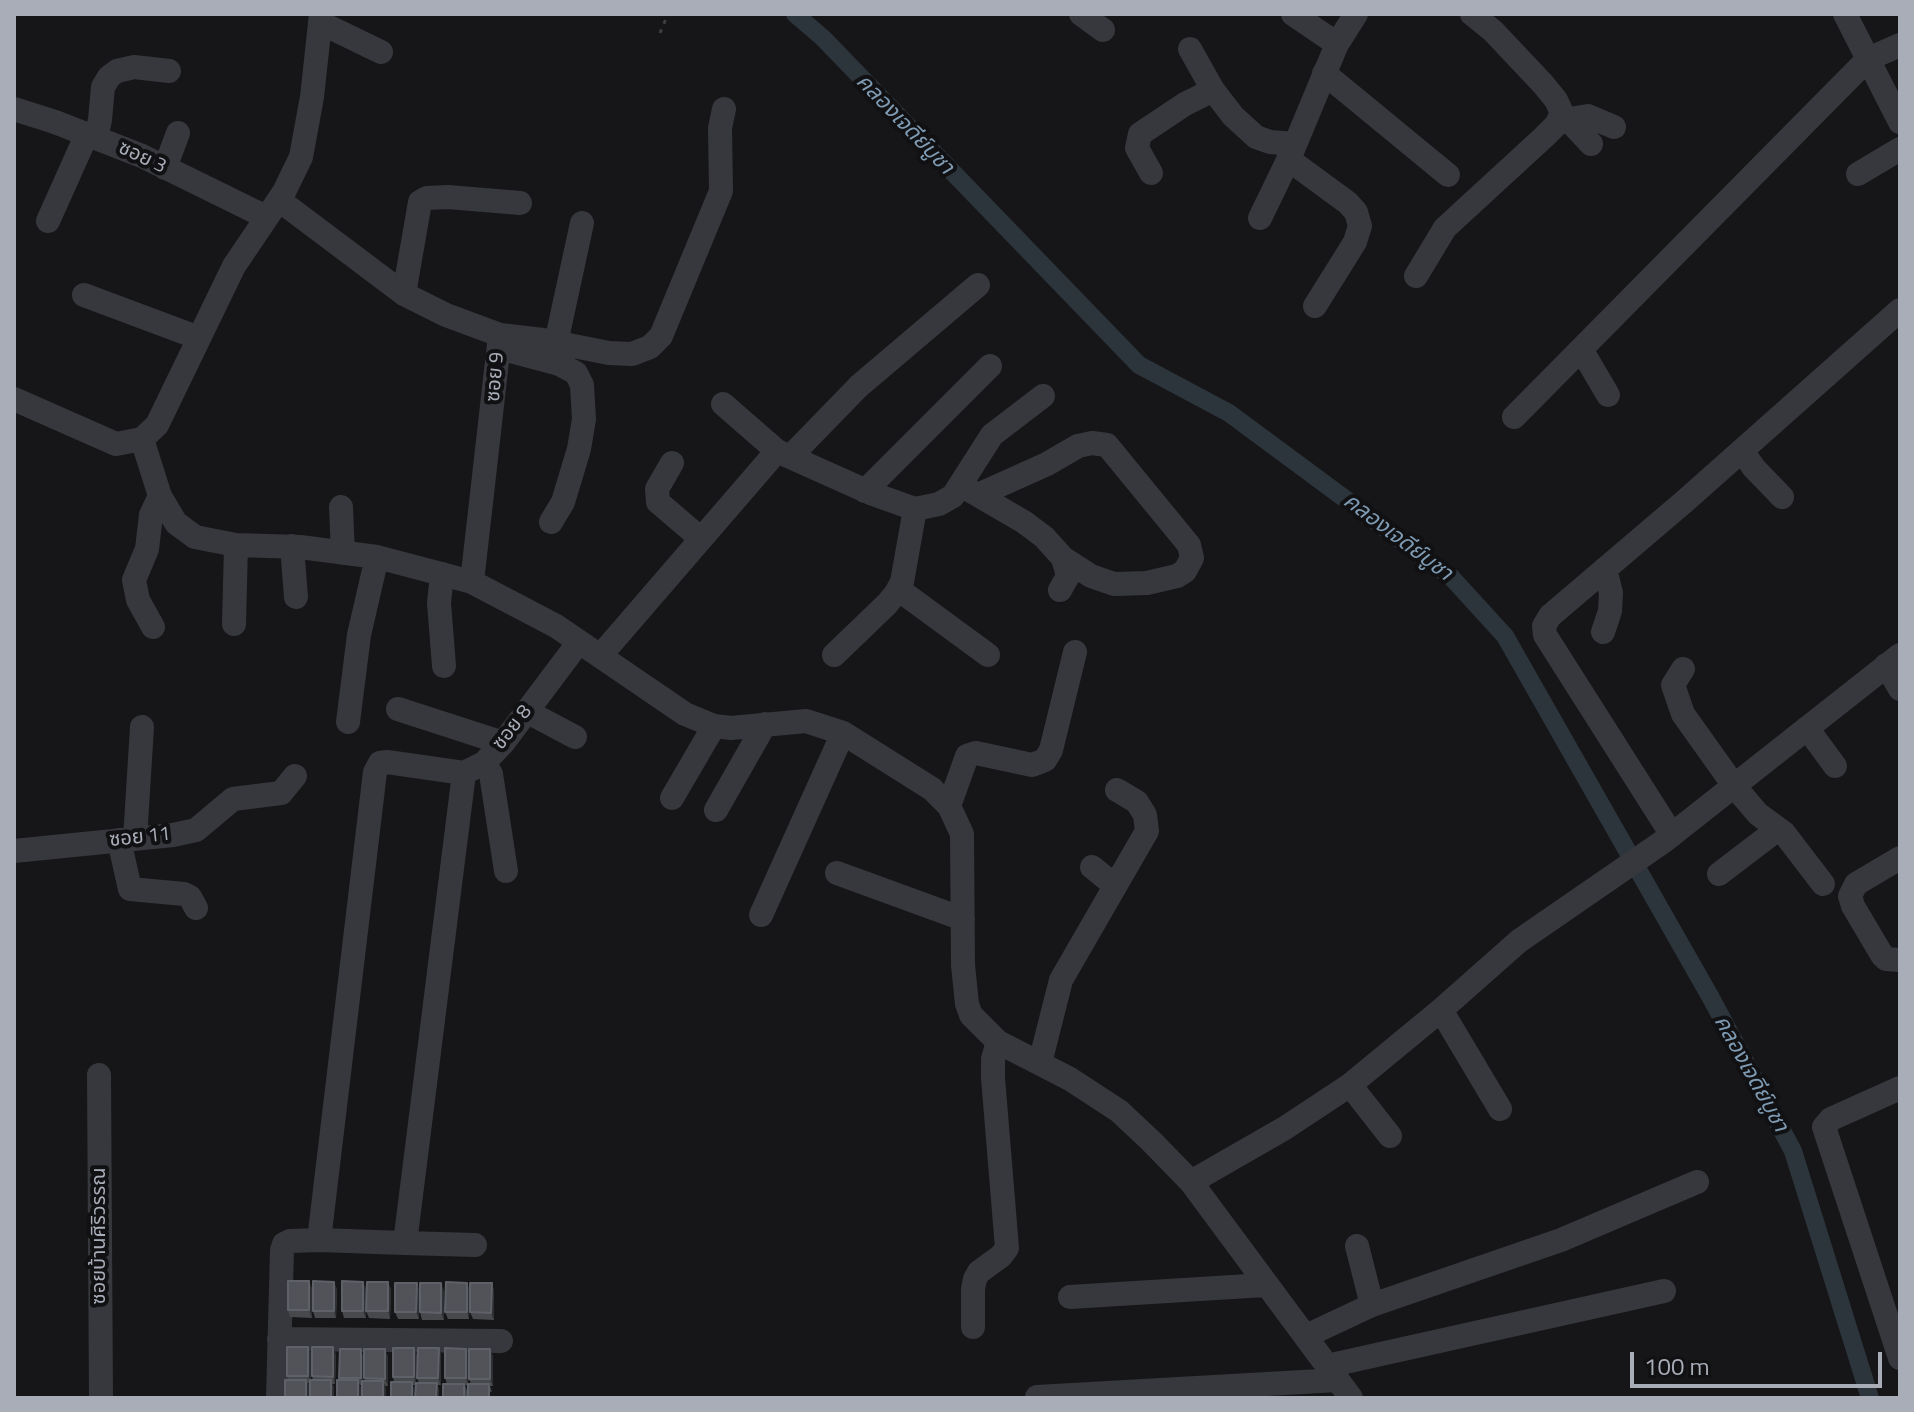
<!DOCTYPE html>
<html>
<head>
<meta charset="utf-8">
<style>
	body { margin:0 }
	#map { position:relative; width:1914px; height:1412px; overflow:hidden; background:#161618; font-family:"Titillium Web",sans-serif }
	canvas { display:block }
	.frame { position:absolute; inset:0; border:16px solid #a8adb8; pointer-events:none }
	.scale { position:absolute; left:1630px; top:1352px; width:252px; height:36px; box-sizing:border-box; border:4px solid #a8adb8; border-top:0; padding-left:10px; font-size:24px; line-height:28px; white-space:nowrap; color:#a8adb8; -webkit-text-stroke:6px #111113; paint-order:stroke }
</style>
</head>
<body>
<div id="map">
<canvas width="1914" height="1412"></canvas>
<div class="frame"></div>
<div class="scale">100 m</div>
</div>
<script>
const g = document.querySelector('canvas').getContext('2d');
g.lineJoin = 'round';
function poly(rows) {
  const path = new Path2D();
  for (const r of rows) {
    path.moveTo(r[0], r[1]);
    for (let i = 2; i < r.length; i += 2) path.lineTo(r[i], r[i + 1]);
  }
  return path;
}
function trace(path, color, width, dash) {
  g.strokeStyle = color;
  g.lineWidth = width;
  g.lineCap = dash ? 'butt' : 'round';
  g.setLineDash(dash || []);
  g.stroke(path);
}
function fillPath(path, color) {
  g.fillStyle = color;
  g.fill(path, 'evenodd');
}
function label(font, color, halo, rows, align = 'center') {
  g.font = font + ' "Titillium Web","Noto Sans Thai",sans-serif';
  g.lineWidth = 8;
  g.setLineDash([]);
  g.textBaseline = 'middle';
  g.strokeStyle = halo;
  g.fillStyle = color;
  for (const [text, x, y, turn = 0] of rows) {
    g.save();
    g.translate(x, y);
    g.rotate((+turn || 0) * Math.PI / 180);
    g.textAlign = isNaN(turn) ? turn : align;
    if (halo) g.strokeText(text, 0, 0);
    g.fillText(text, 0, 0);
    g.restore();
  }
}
const canal = poly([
	[795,14,823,38,1139,365,1229,413,1452,578,1505,636,1711,998,1793,1151,1870,1398]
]);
const path = poly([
	[660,33,668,14]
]);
const minor = poly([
	[1081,14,1103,30],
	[1293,14,1337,44],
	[1845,14,1900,122],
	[321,23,381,52],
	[1190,49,1213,90],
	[1324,73,1448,175],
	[14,109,55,122,142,156,266,217],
	[1562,113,1591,144],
	[1569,119,1588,116,1614,127],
	[96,138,100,120,103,87,109,77,117,71,134,67,169,71],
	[1288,159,1348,203,1356,212,1360,226,1355,242,1315,306],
	[165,168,178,133],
	[1151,173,1137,148,1140,134,1185,104,1213,90,1233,116,1256,137,1270,142,1295,144],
	[1858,174,1900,149],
	[279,200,404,294,446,315,500,335,472,582],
	[1260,218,1292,152,1337,44,1356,14],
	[48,221,87,134],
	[1416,276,1445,228,1544,137,1556,125,1562,113,1556,100,1543,84,1493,31,1472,14],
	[404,294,420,202,427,198,448,197,520,203],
	[84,295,199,338],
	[500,335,543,340,609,353,632,354,650,347,661,336,721,191,720,128,724,109],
	[556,343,582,223],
	[499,348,559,364,576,373,582,385,584,419,579,449,563,502,551,522],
	[1581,349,1608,395],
	[14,399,116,444,142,439,157,425,234,266,284,192,301,157,312,97,321,14],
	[723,404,777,451,873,494,915,509,939,504,953,496,992,435,1043,396],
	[1514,417,1868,59,1900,45],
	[142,439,160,496,176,523,195,537,236,545,300,547,377,557,472,582,556,626,685,714,714,726,731,728,806,721,843,733,932,789,949,806,962,834,963,965,967,1004,971,1015,998,1042,1070,1079,1119,1111,1151,1141,1191,1182,1351,1398],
	[1742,451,1754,468,1782,497],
	[790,457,859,386,978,285],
	[672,463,657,489,658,502,700,538],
	[969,490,1024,522,1044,537,1063,558,1068,576,1060,590],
	[865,491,990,366],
	[978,495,1047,464,1078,446,1092,443,1107,445,1189,545,1192,558,1185,571,1177,576,1147,583,1114,584,1091,576,1063,558],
	[341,507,343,553],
	[292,546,296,597],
	[442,574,439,603,444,666],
	[898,589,988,655],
	[234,624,236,545],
	[153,627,138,600,134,580,147,549,151,515,160,496],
	[1603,632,1610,611,1611,593,1605,569],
	[601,655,777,451],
	[834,655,887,604,896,593,902,582,915,509],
	[1886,665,1900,689],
	[1683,669,1673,685,1683,714,1735,787,1758,814,1784,833,1823,884],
	[398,709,503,743],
	[526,711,575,737],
	[348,722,359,635,377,557],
	[1807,728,1835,766],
	[672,798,714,726],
	[949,806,967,756,976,753,1032,765,1045,760,1051,750,1075,652],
	[716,810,765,724],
	[1672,835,1545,635,1544,626,1550,616,1685,501,1900,310],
	[135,839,142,727],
	[119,840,130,889,184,894,190,897,196,908],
	[14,851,173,835,196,830,233,799,281,793,295,776],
	[1900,858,1856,884,1850,896,1853,906,1882,955,1886,959,1900,960],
	[1092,867,1114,885],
	[506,871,491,774,484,763,503,743,579,642],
	[837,873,963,919],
	[1719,874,1778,829],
	[761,915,843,733],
	[1441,1010,1500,1109],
	[1040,1063,1061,980,1147,831,1145,815,1137,802,1117,790],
	[99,1075,101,1398],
	[1350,1085,1390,1136],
	[1900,1088,1831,1119,1824,1127,1900,1358],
	[1191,1182,1285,1128,1350,1085,1441,1010,1519,941,1664,841,1900,655],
	[319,1240,375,772,380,763,387,762,464,773,484,763],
	[405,1243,475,1245],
	[1357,1246,1372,1305],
	[1070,1297,1265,1285],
	[973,1327,973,1289,975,1279,979,1272,1001,1256,1007,1248,993,1078,993,1059,998,1042],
	[1306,1336,1372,1305,1561,1240,1697,1182],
	[279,1339,501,1341],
	[1327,1366,1664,1291],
	[1037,1397,1338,1380],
	[278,1398,282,1250,284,1244,290,1241,319,1240,405,1243,464,773]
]);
const wall = poly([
	[312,1288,312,1318,290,1317,288,1310],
	[337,1289,336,1318,315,1318,313,1311],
	[366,1289,366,1318,344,1318,342,1311],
	[391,1289,390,1319,369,1318,366,1311],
	[419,1290,419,1319,398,1319,395,1312],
	[470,1290,469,1319,448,1319,445,1312],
	[494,1290,494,1320,473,1319,470,1312],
	[444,1291,444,1320,422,1320,420,1312],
	[308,1347,311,1354,311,1380,313,1380,312,1376,336,1354,335,1384,332,1384,334,1387,308,1383,309,1387,309,1398,285,1398,288,1380,287,1376],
	[439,1348,441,1355,441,1385,437,1385,439,1390,439,1398,415,1398,416,1385,413,1385,414,1390,394,1382,393,1377,417,1355,416,1383,419,1383,417,1378],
	[363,1356,363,1381,365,1381,364,1378,388,1356,388,1386,385,1386,386,1398,362,1398,362,1385,360,1385,361,1398,337,1398,340,1380,339,1378],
	[469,1356,468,1384,471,1384,469,1379,493,1356,493,1386,490,1386,492,1392,465,1385,467,1391,467,1398,443,1398,447,1384,445,1378]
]);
const shadedWall = poly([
	[309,1281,312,1288,312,1318,309,1310],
	[334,1282,337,1289,336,1318,334,1311],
	[363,1282,366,1289,366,1318,363,1311],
	[388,1282,391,1289,390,1319,388,1311],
	[417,1283,419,1290,419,1319,416,1312],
	[441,1283,444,1291,444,1320,441,1313],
	[467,1283,470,1290,469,1319,467,1312],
	[492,1283,494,1290,494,1320,491,1313],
	[308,1347,311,1354,311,1383,308,1376],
	[333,1347,336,1354,335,1384,333,1377],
	[414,1348,417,1355,416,1385,414,1377],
	[439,1348,441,1355,441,1385,438,1378],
	[361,1349,363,1356,363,1385,361,1378],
	[385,1349,388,1356,388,1386,385,1379],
	[466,1349,469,1356,468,1385,466,1378],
	[490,1349,493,1356,493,1386,490,1379],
	[306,1380,309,1387,309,1398,306,1398],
	[331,1380,334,1387,334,1398,331,1398],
	[358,1380,361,1388,361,1398,358,1398],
	[383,1381,386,1388,386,1398,383,1398],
	[412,1382,414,1390,414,1398,412,1398],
	[437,1383,439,1390,439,1398,436,1398]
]);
const building = poly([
	[288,1281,309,1281,309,1310,288,1310,288,1281],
	[313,1281,334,1282,334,1311,313,1311,313,1281],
	[342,1281,363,1282,363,1311,342,1311,342,1281],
	[367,1282,388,1282,388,1311,366,1311,367,1282],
	[446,1282,467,1283,467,1312,445,1312,446,1282],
	[395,1283,417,1283,416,1312,395,1312,395,1283],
	[420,1283,441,1283,441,1313,420,1312,420,1283],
	[470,1283,492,1283,491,1313,470,1312,470,1283],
	[287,1347,308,1347,308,1376,287,1376,287,1347],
	[312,1347,333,1347,333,1377,312,1376,312,1347],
	[393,1348,414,1348,414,1377,393,1377,393,1348],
	[418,1348,439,1348,438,1378,417,1378,418,1348],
	[445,1348,466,1349,466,1378,445,1378,445,1348],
	[340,1349,361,1349,361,1378,339,1378,340,1349],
	[364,1349,385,1349,385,1379,364,1378,364,1349],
	[469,1349,490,1349,490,1379,469,1379,469,1349],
	[285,1380,306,1380,306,1398,285,1398,285,1380],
	[310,1380,331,1380,331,1398,310,1398,310,1380],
	[337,1380,358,1380,358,1398,337,1398,337,1380],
	[362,1381,383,1381,383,1398,362,1398,362,1381],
	[391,1382,412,1382,412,1398,391,1398,391,1382],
	[416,1383,437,1383,436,1398,415,1398,416,1383],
	[443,1384,464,1384,464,1398,443,1398,443,1384],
	[468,1384,489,1384,489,1398,468,1398,468,1384]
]);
const streetNames = [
	["ซอย 3",142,158,25],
	["ซอย 9",496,377,-85],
	["ซอย 8",513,728,-52],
	["ซอย 11",140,838,-6],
	["ซอยบ้านศิริวรรณ",100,1236,-90]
];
const waterNames = [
	["คลองเจดีย์บูชา",904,125,46],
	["คลองเจดีย์บูชา",1397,538,37],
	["คลองเจดีย์บูชา",1750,1074,61]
];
trace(canal, '#2c353c', 18);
trace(path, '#3d3f44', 3, [4, 6]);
trace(minor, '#37383d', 24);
fillPath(wall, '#47494d');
fillPath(shadedWall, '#2f3033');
fillPath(building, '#525359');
trace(building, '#5f6168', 2);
label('20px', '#a8adb8', '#111113', streetNames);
label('italic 22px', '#7f9bb3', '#111113', waterNames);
</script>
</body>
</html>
